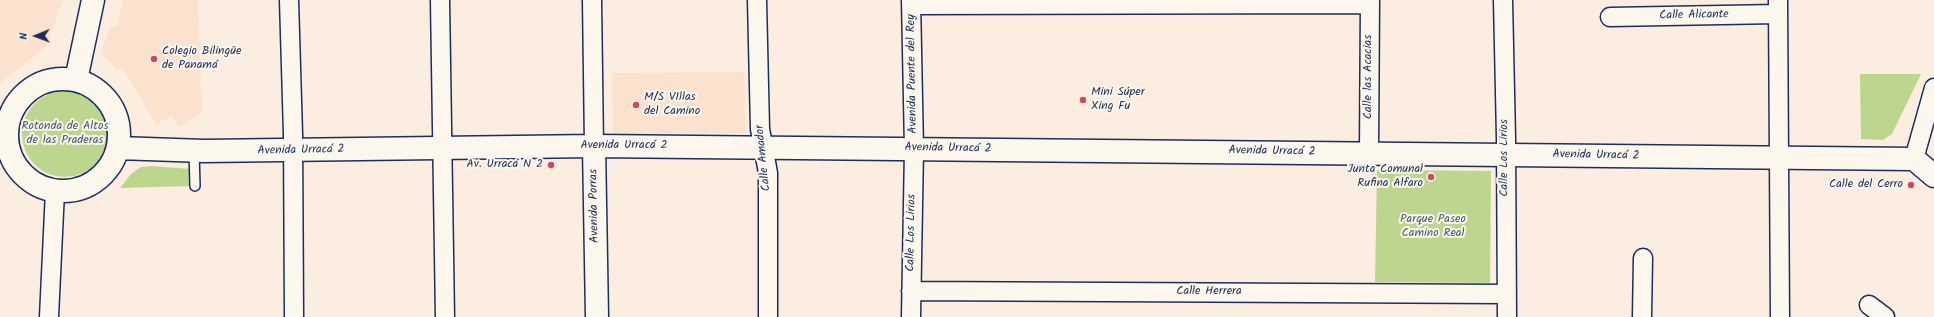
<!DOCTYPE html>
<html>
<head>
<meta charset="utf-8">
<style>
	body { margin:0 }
	#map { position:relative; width:1934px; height:317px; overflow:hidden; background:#fbeddf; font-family:Kalam,sans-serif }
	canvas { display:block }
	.north { position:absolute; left:16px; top:16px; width:40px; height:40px; -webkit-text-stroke:3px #fbf7ec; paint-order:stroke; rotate:269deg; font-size:11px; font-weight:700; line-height:16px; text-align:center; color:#1b2f5e }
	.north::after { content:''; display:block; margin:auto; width:14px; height:18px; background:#1b2f5e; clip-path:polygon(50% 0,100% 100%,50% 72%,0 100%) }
</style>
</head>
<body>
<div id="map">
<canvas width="1934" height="317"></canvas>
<div class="north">N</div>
</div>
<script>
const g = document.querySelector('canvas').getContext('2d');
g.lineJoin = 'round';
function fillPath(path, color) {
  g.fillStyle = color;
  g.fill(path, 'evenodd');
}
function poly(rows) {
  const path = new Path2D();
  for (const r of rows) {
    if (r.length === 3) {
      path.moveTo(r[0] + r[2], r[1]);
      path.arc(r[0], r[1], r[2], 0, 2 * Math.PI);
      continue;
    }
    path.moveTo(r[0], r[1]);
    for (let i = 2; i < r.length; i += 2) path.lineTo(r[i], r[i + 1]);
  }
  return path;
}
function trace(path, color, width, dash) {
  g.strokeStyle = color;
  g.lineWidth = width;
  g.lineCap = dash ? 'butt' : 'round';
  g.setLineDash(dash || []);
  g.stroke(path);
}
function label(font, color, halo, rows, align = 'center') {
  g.font = font + ' Kalam,sans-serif';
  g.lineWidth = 4;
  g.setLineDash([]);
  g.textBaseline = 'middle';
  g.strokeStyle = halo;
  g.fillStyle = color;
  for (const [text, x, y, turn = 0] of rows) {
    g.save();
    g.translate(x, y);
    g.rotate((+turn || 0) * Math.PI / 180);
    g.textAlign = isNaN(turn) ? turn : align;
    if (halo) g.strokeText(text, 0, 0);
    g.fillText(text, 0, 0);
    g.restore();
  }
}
const built = poly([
	[0,0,63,0,46,47,0,83],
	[123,0,198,0,202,113,178,127,172,116,156,124,122,67,117,70,101,52,111,26,117,27],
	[744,72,745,133,613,134,612,73]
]);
const green = poly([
	[1860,74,1921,74,1892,134,1883,140,1861,139],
	[65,134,43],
	[151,166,191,169,191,186,120,188,131,174,141,167],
	[1377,170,1491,171,1490,283,1375,282]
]);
const service = poly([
	[194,151,195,186]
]);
const minor = poly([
	[289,0,293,134,294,317],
	[440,0,445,317],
	[592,0,594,146],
	[757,0,760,129,768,173,768,317],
	[1503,0,1506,138,1507,317],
	[1778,0,1780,317],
	[912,5,1370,4],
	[1610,17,1778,14],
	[0,141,7,140],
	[1369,153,1370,0],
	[1914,159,1934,88],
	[911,291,1507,294],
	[1869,305,1885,317],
	[49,317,55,191],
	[911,317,914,149,911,0],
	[1642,317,1643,258]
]);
const tertiary = poly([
	[63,135,56],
	[76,80,93,0],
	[594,146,597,317],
	[118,148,204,151,594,146,1914,159,1934,176]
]);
const markers = [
	[154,59,4,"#d1495b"],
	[1083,100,4,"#d1495b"],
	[636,105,4,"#d1495b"],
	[551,165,4,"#d1495b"],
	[1431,177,4,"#d1495b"],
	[1911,185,4,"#d1495b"]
];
const streetNames = [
	["Calle Alicante",1694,16,-1],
	["Avenida Puente del Rey",913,74,-91],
	["Calle las Acacias",1369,77,-90],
	["Avenida Urracá 2",624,146],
	["Avenida Urracá 2",948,149,1],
	["Avenida Urracá 2",301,151,-1],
	["Avenida Urracá 2",1272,152,1],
	["Avenida Urracá 2",1596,156,1],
	["Calle Amador",764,158,-96],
	["Calle Los Lirios",1505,158,-90],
	["Avenida Porras",595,206,-91],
	["Calle Los Lirios",912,233,-89],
	["Calle Herrera",1209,292]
];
const poiNames = [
	["Colegio Bilingüe",162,52],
	["de Panamá",162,66],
	["Mini Súper",1091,93],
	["Xing Fu",1091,107],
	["M/S VIllas",644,98],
	["del Camino",644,112],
	["Av. Urracá N 2",543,165,"right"],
	["Junta Comunal",1423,170,"right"],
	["Rufina Alfaro",1423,184,"right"],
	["Calle del Cerro",1903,185,"right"]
];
const parkNames = [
	["Rotonda de Altos",65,127],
	["de las Praderas",65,141],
	["Parque Paseo",1433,220],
	["Camino Real",1433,234]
];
fillPath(built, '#fbe2cf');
fillPath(green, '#bdd68d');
trace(service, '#1b2f5e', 12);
trace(minor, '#1b2f5e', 21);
trace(tertiary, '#1b2f5e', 25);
trace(service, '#fbf7ec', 9);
trace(minor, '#fbf7ec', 18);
trace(tertiary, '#fbf7ec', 22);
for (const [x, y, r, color] of markers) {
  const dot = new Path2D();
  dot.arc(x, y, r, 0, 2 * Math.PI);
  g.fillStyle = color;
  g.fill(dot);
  trace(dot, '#fbf7ec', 1.5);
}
label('12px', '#1b2f5e', '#fbf7ec', streetNames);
label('12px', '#1b2f5e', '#fbf7ec', poiNames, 'left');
label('12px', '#44596a', '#fbf7ec', parkNames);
</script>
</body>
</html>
